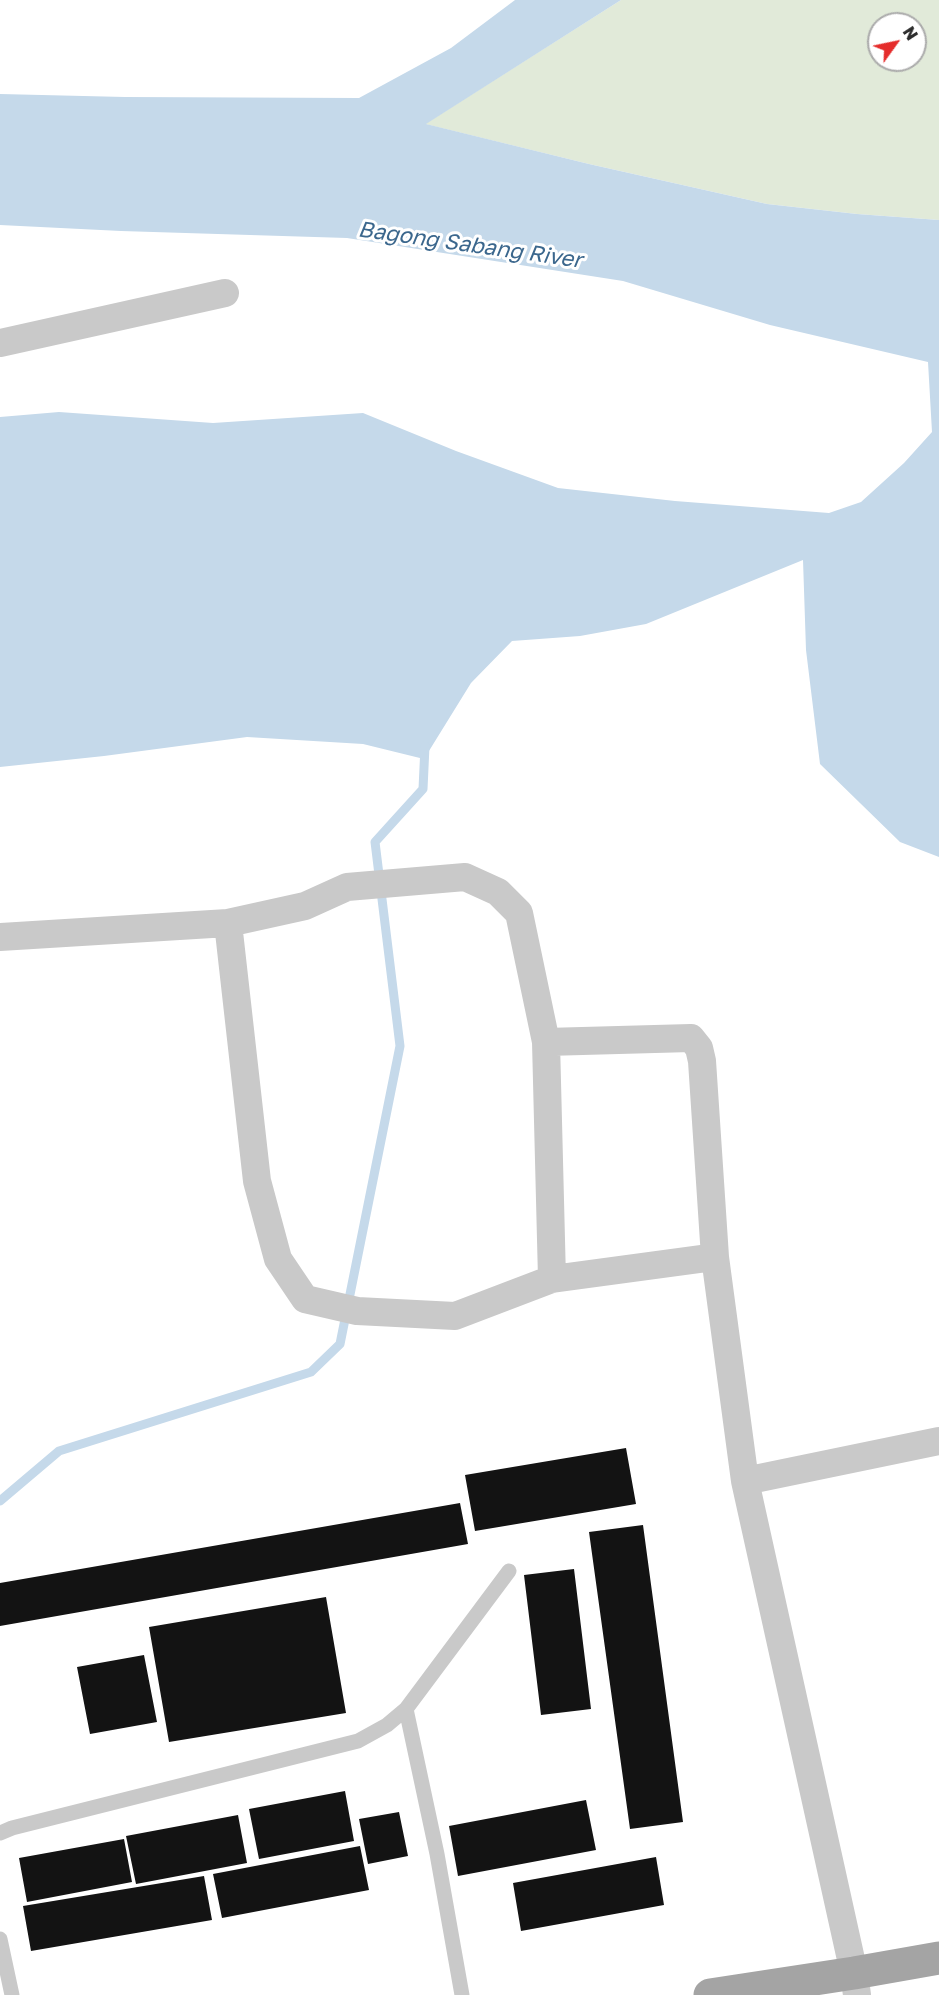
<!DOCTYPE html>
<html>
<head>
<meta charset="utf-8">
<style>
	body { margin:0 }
	#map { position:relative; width:939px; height:1995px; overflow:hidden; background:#fff; font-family:"Golos Text",sans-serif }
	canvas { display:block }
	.north { position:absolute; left:867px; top:12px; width:60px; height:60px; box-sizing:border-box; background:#fff; border:2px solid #ababab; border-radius:50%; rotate:57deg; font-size:16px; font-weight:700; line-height:24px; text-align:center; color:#2c2c2c }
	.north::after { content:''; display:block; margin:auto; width:21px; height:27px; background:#e52d2c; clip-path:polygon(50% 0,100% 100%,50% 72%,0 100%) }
</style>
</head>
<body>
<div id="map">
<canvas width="939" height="1995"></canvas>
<div class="north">N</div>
</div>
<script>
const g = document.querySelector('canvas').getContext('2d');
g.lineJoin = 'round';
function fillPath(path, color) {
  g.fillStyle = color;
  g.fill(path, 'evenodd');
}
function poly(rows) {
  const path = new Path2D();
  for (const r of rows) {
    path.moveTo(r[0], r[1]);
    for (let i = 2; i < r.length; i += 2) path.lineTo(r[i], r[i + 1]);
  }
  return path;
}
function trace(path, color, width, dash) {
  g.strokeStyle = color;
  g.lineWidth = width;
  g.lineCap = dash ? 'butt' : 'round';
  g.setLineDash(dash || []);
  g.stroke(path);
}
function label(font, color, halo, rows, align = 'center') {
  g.font = font + ' "Golos Text",sans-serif';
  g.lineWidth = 6;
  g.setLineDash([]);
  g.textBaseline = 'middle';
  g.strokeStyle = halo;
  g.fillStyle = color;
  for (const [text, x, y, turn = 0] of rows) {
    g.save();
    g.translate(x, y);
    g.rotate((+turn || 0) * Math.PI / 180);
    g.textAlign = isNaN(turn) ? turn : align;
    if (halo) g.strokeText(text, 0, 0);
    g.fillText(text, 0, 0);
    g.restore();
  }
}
const green = poly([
	[621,0,939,0,939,220,857,214,767,204,589,164,425,124],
	[879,24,915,24,915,60,879,60]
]);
const water = poly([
	[515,0,621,0,426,124,589,164,767,204,857,214,939,220,939,857,900,842,820,764,806,650,803,560,646,624,580,636,512,641,471,683,424,759,363,744,247,737,104,756,0,767,0,417,59,412,213,423,363,413,456,451,558,488,675,501,829,513,861,502,904,463,932,432,928,362,770,325,623,281,347,238,121,231,0,225,0,94,125,97,359,98,451,48]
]);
const stream = poly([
	[0,1501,59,1451,311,1372,340,1344,400,1046,375,842,423,789,425,746]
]);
const building = poly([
	[626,1448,636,1504,475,1531,465,1475],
	[460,1503,468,1544,0,1626,0,1583],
	[643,1525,683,1822,630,1829,589,1532],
	[574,1569,591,1709,541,1715,524,1575],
	[326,1597,346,1713,169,1742,149,1627],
	[144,1655,157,1722,90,1734,77,1667],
	[345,1791,354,1841,259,1859,249,1809],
	[586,1800,596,1850,458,1876,449,1826],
	[399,1812,408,1856,368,1864,359,1819],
	[238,1815,247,1863,136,1884,126,1836],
	[124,1839,132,1882,27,1902,19,1858],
	[360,1846,369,1890,222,1918,213,1874],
	[656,1857,664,1905,521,1931,513,1883],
	[204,1876,212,1920,31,1951,23,1906]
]);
const service = poly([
	[406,1709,437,1854,462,1995],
	[0,1833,12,1828,358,1741,387,1725,406,1709,509,1571],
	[0,1939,12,1995]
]);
const minor = poly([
	[0,343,225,293],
	[228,923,305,906,347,887,465,877,498,892,519,913,546,1042],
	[0,937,228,923,257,1181,278,1259,305,1299,357,1311,455,1316,552,1279,715,1257],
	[552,1279,546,1042,691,1038,699,1048,702,1061,715,1257,745,1481],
	[857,1995,854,1973,745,1481,939,1441]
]);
const primary = poly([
	[710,1995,854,1973,939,1958]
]);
const waterNames = [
	["Bagong Sabang River",470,245,8]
];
fillPath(green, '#e1ead9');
fillPath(water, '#c5d9ea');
trace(stream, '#c5d9ea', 9);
fillPath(building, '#131313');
trace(service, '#c9c9c9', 15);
trace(minor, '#c9c9c9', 28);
trace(primary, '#a4a4a4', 33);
label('italic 22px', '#3b678d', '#fff', waterNames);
</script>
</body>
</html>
